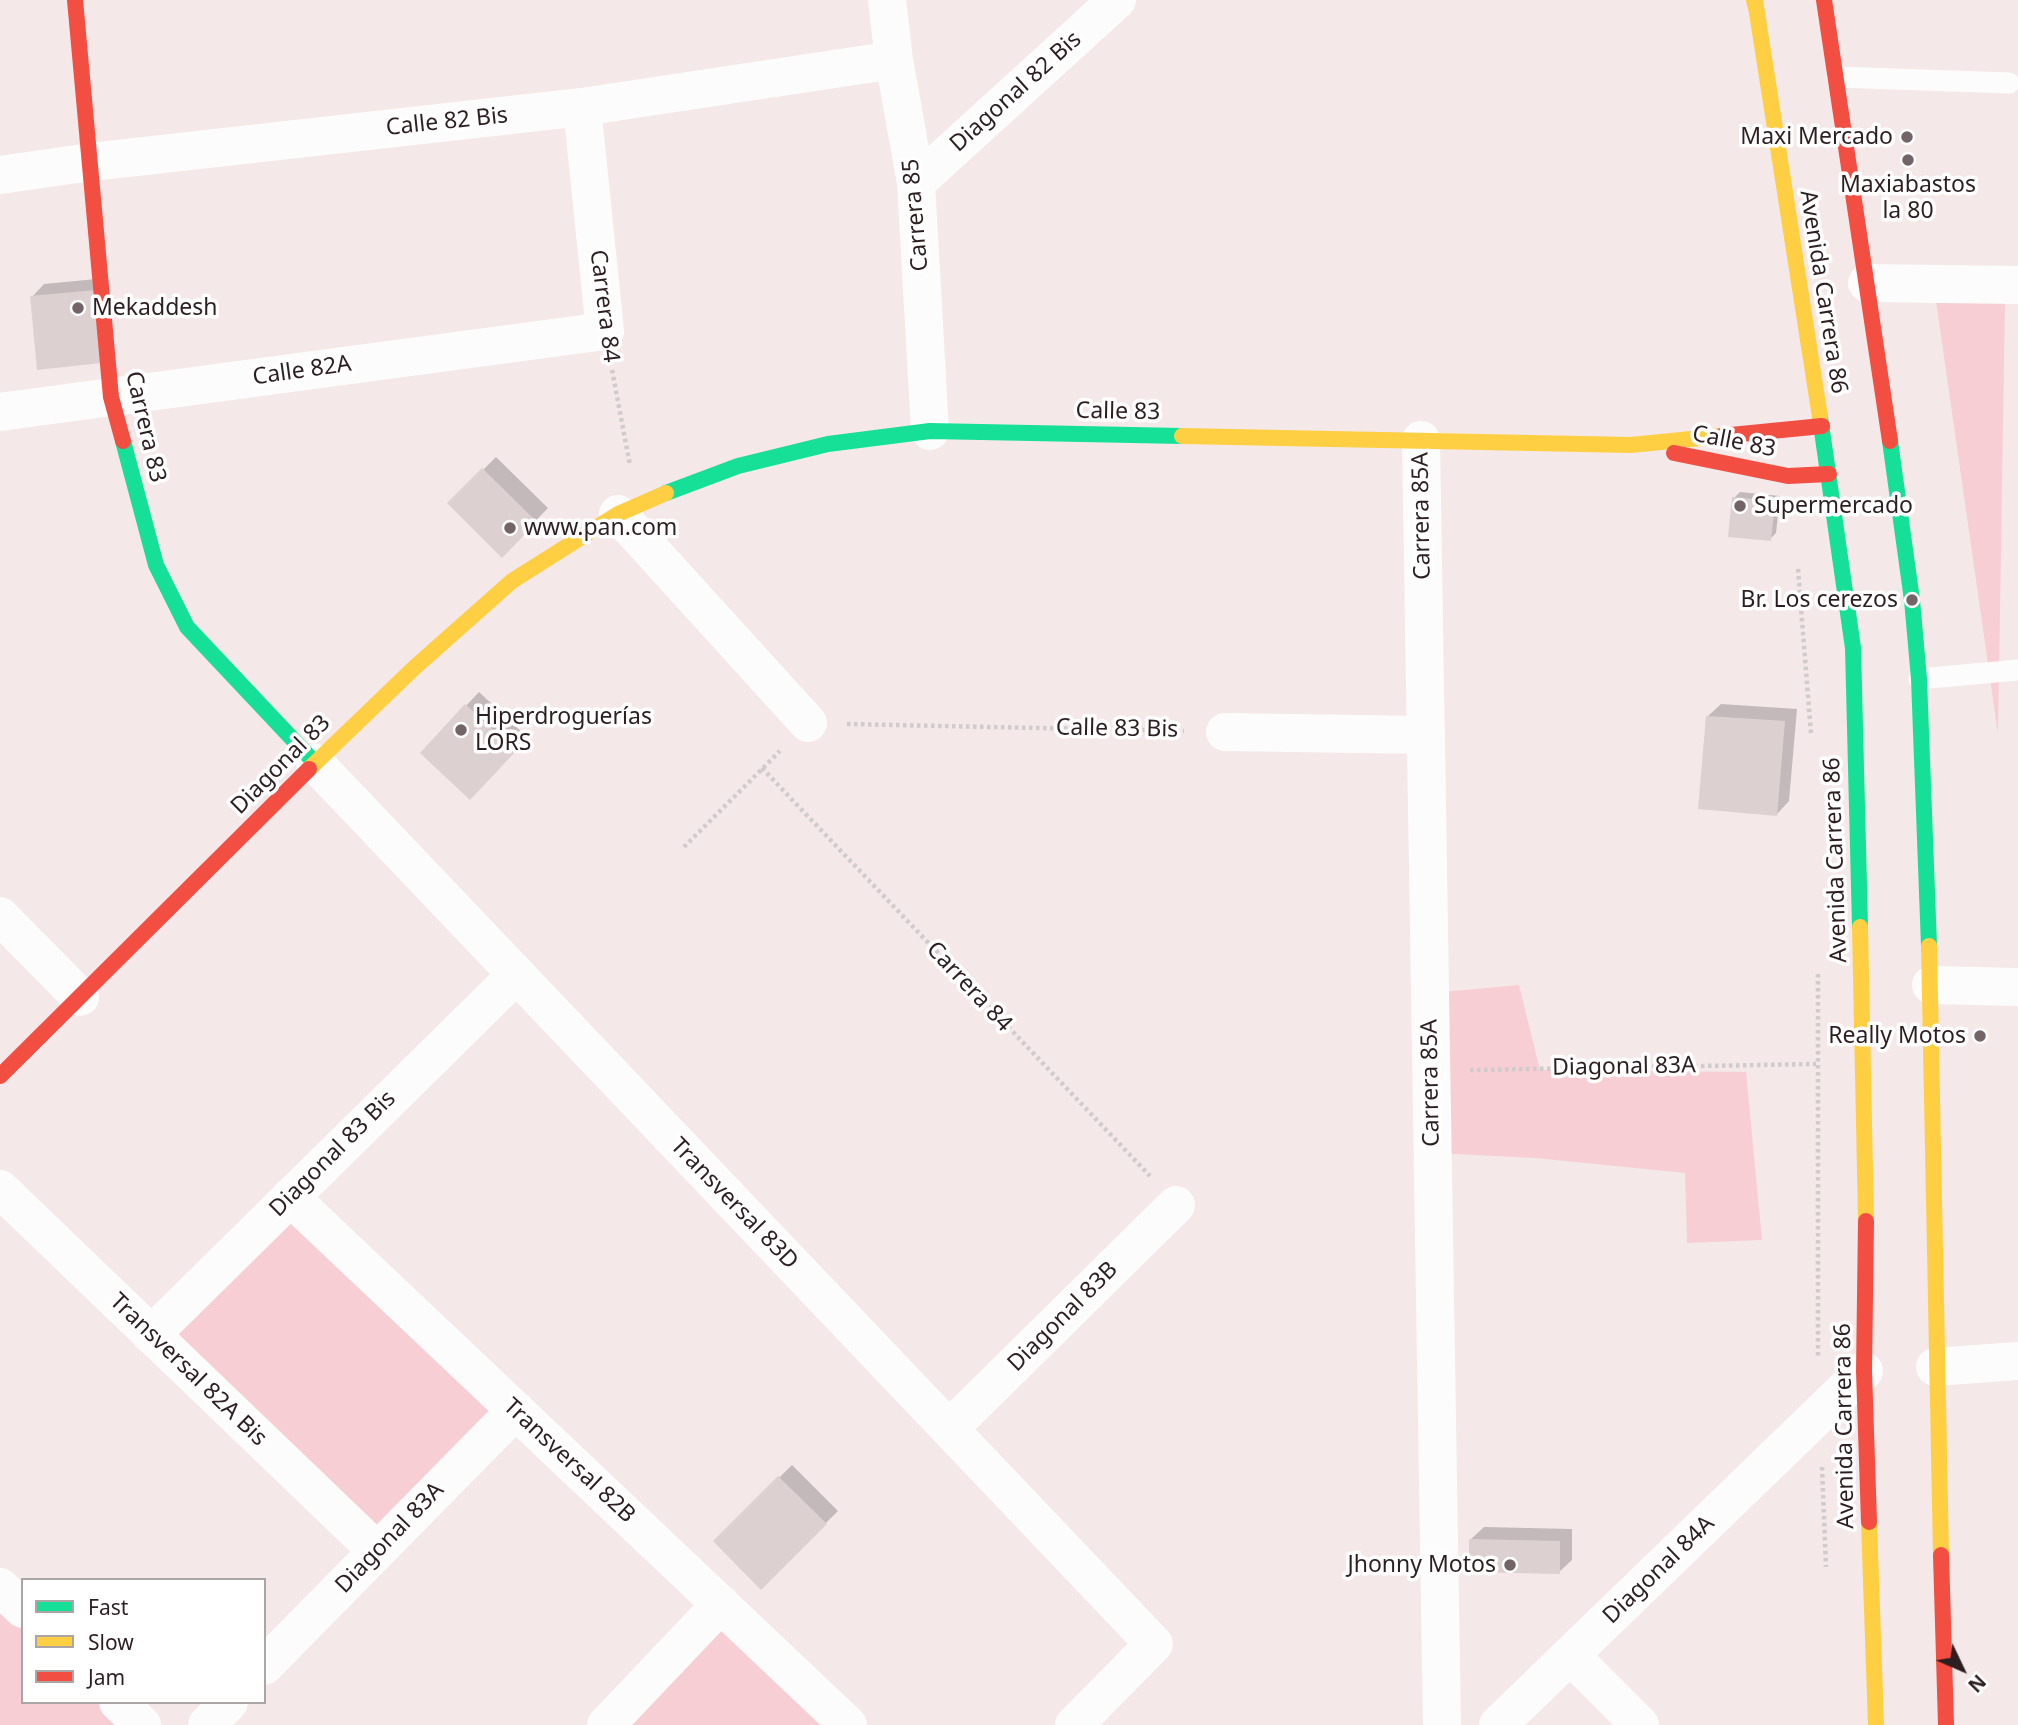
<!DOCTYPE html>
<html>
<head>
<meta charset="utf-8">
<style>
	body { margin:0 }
	#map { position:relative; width:2018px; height:1725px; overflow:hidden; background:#f4e8e9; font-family:"Noto Sans",sans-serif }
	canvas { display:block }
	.legend { position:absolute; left:21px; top:1578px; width:245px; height:126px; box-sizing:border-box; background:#fff; border:2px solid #aba5a6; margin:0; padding:9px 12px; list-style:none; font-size:21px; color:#2d1f21 }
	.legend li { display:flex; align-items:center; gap:14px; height:35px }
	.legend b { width:35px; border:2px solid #aba5a6 }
	.north { position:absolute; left:1927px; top:1634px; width:70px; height:70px; -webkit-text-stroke:5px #fff; paint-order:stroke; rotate:134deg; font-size:19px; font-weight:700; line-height:28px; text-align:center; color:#2d1f21 }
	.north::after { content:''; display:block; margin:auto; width:24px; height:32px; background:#2d1f21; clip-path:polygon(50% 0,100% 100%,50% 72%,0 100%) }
</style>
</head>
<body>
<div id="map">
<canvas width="2018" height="1725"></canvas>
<ul class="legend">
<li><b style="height:9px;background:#16e098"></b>Fast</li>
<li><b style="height:9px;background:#ffcf43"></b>Slow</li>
<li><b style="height:9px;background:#f24e42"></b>Jam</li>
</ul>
<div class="north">N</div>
</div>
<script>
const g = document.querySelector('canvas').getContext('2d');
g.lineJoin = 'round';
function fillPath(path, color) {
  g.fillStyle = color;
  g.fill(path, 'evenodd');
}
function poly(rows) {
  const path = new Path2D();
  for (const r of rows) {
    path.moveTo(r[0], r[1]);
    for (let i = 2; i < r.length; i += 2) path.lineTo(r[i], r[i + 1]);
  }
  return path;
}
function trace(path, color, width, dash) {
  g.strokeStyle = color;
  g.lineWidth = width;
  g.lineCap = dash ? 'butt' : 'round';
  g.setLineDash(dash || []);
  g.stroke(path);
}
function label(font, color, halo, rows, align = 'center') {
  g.font = font + ' "Noto Sans",sans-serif';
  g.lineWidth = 7;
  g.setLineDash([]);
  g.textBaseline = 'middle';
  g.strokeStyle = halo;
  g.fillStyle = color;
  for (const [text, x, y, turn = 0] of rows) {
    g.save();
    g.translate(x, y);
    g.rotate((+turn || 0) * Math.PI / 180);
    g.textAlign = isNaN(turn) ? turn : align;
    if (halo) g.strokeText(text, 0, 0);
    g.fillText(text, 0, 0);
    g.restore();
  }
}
const green = poly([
	[1936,301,2005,301,1998,734],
	[1519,985,1540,1070,1746,1072,1762,1240,1687,1243,1685,1173,1535,1158,1436,1153,1421,994],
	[290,1197,516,1410,377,1551,151,1335],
	[0,1587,23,1609,23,1702,118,1702,142,1725,0,1725],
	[721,1604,848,1725,606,1725]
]);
const shadow = poly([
	[107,278,113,349,32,297,44,284],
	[496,457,548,508,502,556,450,503],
	[1740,492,1780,496,1776,533,1770,539,1734,498],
	[479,692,527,737,483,785,422,753],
	[1721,704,1797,709,1789,801,1777,814,1708,716],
	[792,1465,838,1511,761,1587,715,1541],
	[1484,1527,1572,1529,1572,1560,1559,1572,1471,1539]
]);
const building = poly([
	[95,290,101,363,37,370,30,296],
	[482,468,537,522,502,558,447,503],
	[1732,497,1775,501,1771,541,1728,537],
	[465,704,516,751,470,800,420,753],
	[1706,716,1785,721,1777,816,1698,809],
	[778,1476,827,1524,761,1590,713,1541],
	[1469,1539,1560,1541,1560,1574,1469,1572]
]);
const path = poly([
	[612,370,630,465],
	[1798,569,1811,734],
	[847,724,1184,731],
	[762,768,1150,1176],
	[684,847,780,751],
	[1818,974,1818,1357],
	[1470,1070,1816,1064],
	[1822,1467,1826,1567]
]);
const lane = poly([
	[1837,77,2009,83],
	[1919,679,2018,670]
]);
const street = poly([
	[887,0,894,60,916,183,930,431],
	[0,175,91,162,582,107,894,60],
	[916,183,1117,0],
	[1867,283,2018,285],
	[0,412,605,331,582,107],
	[1421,440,1442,1725],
	[618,514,808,723],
	[1225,732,1426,735],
	[315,763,1154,1644,1074,1725],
	[0,916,80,997],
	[1931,985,2018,987],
	[0,1189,377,1551],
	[290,1197,848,1725],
	[151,1335,516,975],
	[1935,1367,2018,1361],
	[949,1429,1176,1205],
	[0,1587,23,1609],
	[1570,1655,1640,1725],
	[264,1666,516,1410],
	[118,1702,142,1725],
	[207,1725,229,1702],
	[606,1725,721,1604],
	[1498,1725,1864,1371]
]);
const fast = poly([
	[1820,417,1853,648,1860,927],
	[123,441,156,565,187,627,315,763],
	[1890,441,1912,600,1919,679,1929,946],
	[666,493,738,466,828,444,930,431,1182,436]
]);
const slow = poly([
	[1754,0,1756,8],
	[1755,0,1820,417],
	[1182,436,1631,445,1721,436],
	[309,769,414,668,512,581,618,514,666,493],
	[1860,927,1866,1221],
	[1929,946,1941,1555],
	[1869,1522,1876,1725]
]);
const jam = poly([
	[75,0,111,397,123,441],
	[1824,0,1890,441],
	[1721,436,1822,426],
	[1674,453,1788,476,1829,474],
	[0,1076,309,769],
	[1866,1221,1864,1371,1869,1522],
	[1941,1555,1946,1725]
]);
const markers = [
	[1907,137,7,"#736567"],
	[1908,160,7,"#736567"],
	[78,308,7,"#736567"],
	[1740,506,7,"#736567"],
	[510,528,7,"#736567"],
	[1912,600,7,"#736567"],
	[461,730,7,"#736567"],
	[1980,1036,7,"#736567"],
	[1510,1565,7,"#736567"]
];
const streetNames = [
	["Diagonal 82 Bis",1016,92,-42],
	["Calle 82 Bis",447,122,-6],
	["Carrera 85",916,215,-95],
	["Avenida Carrera 86",1823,292,81],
	["Carrera 84",604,306,83],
	["Calle 82A",302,371,-8],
	["Calle 83",1118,412,1],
	["Carrera 83",145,427,77],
	["Calle 83",1734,442,11],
	["Carrera 85A",1422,516,-91],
	["Calle 83 Bis",1117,729,1],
	["Diagonal 83",281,765,-45],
	["Avenida Carrera 86",1836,860,-92],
	["Carrera 84",969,987,47],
	["Diagonal 83A",1624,1067,-1],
	["Carrera 85A",1431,1083,-91],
	["Diagonal 83 Bis",333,1154,-45],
	["Transversal 83D",734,1204,46],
	["Diagonal 83B",1063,1317,-45],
	["Transversal 82A Bis",188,1370,44],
	["Avenida Carrera 86",1845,1426,-91],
	["Transversal 82B",569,1461,43],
	["Diagonal 83A",390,1538,-46],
	["Diagonal 84A",1659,1570,-44]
];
const poiNames = [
	["Maxi Mercado",1893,137],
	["Maxiabastos",1908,185,"center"],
	["la 80",1908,211,"center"],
	["Mekaddesh",92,308,"left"],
	["Supermercado",1754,506,"left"],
	["www.pan.com",524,528,"left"],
	["Br. Los cerezos",1898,600],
	["Hiperdroguerías",475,717,"left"],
	["LORS",475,743,"left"],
	["Really Motos",1966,1036],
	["Jhonny Motos",1496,1565]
];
fillPath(green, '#f7ced3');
fillPath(shadow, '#0003');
fillPath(building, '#dcd0d1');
trace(path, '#d0cbcc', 4.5, [3.5, 3.5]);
trace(lane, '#fdfcfc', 21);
trace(street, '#fdfcfc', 38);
trace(fast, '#16e098', 16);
trace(slow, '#ffcf43', 16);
trace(jam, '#f24e42', 16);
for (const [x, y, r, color] of markers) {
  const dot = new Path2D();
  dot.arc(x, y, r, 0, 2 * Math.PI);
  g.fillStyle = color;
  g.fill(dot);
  trace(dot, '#fff', 2.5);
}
label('23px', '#2d1f21', '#fff', streetNames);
label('23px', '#2d1f21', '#fff', poiNames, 'right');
</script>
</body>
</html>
